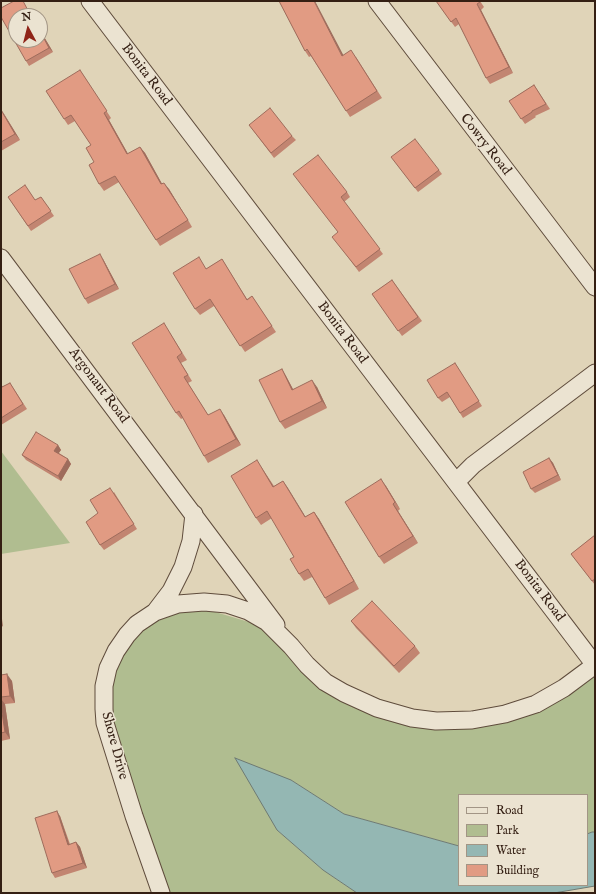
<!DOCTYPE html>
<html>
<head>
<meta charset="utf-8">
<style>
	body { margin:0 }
	#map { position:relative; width:596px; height:894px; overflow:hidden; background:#e0d4b8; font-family:"IM FELL English",serif }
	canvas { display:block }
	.frame { position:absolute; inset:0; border:2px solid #341f13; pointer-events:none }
	.legend { position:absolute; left:458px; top:794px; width:130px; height:92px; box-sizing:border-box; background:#ebe3d1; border:1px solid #a29585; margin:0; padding:5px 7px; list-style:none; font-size:12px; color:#341f13 }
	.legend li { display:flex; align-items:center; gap:8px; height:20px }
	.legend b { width:20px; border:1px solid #a29585 }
	.north { position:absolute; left:8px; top:8px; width:40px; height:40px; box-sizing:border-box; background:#ebe3d1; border:1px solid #a29585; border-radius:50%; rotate:353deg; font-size:11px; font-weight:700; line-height:16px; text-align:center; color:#341f13 }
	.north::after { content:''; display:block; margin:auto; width:14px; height:18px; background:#8f2418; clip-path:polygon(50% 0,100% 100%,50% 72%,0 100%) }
</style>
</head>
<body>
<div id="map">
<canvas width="596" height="894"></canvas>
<div class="frame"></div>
<ul class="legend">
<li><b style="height:5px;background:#ebe3d1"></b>Road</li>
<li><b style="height:11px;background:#b0bd90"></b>Park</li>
<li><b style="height:11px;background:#94b7b3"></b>Water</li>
<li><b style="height:11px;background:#e19b83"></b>Building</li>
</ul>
<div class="north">N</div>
</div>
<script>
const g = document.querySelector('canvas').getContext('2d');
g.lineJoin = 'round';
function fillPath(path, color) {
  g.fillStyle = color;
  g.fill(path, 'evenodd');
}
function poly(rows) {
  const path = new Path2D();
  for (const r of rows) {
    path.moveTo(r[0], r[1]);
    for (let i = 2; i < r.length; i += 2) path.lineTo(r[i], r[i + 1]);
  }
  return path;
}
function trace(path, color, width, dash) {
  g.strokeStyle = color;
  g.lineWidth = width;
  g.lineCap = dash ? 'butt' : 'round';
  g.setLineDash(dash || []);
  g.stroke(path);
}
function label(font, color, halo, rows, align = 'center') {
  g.font = font + ' "IM FELL English",serif';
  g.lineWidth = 3;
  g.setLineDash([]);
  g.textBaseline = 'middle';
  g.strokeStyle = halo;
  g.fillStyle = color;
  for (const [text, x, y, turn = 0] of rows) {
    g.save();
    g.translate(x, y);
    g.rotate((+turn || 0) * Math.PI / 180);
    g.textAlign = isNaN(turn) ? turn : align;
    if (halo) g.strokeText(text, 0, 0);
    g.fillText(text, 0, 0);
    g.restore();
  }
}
const green = poly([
	[1,451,70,543,1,554],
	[202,608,259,625,306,670,454,728,595,677,595,832,592,832,587,834,587,795,459,795,459,846,344,814,291,780,277,830,323,870,357,893,169,893,102,697,124,642,161,615]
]);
const water = poly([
	[235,758,291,780,344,814,459,846,459,885,587,885,587,834,592,832,595,832,595,886,554,893,357,893,323,870,277,830,235,758]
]);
const street = poly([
	[90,1,595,665],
	[377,1,595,287],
	[1,258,276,625],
	[456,482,473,465,595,373],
	[155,612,178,604,204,602,227,604,248,611,267,622,291,646,307,665,325,682,344,693,377,708,412,718,436,721,472,720,505,714,536,704,564,688,595,665],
	[161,893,134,816,105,723,104,709,104,686,108,668,116,651,127,635,137,624,155,612,171,591,183,567,191,541,194,514]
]);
const wall = poly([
	[279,1,343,55,356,57,382,98,350,117,311,56,309,57,305,51],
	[436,1,480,1,484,7,481,10,513,73,490,84,486,78,459,24,455,27],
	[40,30,53,52,29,66,26,61],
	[80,70,111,118,109,120,128,154,140,147,145,153,162,184,169,189,192,227,160,246,119,182,104,191,99,184,91,145,75,121,68,125,64,119],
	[534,85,550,109,535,116,536,117,525,124,509,101],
	[1,109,20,140,1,151],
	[249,125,292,136,296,140,274,158],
	[395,162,439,170,442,174,418,192],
	[297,179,347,192,350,197,344,202,383,254,359,272,336,241,338,232],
	[8,197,36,200,41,197,54,216,31,231],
	[103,259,119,289,88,304,85,299],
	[222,259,247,299,252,296,276,332,245,352,214,306,200,315,195,309,206,269],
	[392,280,422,321,402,336,372,294],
	[168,330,187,360,181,363,192,381,188,383,208,415,224,415,241,445,208,463,204,456,183,418,181,419,176,413],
	[455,363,482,406,463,418,450,397,442,402,438,398],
	[282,369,286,376,293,389,317,387,327,408,285,429,280,422],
	[10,383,27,409,1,425,1,384,3,387],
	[58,445,61,450,59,453,68,459,71,464,61,481,26,460,22,455],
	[549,458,553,463,561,480,535,493,531,489],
	[262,468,274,486,283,481,305,517,314,512,319,519,359,589,329,605,325,598,312,577,304,581,299,574,294,557,272,518,261,525,256,518],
	[386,486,400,509,398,511,418,543,384,564,379,557],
	[114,492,137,529,104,550,100,545,98,513],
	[595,535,595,585,571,554],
	[351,621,415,646,420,653,399,673,356,628],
	[1,675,12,681,15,703,5,704,10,739,1,741],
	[60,816,70,844,76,842,80,847,87,868,55,878,52,873]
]);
const shadedWall = poly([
	[314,1,315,1,347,62,342,56],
	[477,4,481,10,513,73,509,67],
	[40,30,53,52,49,48,40,31],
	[1,109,20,140,15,134],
	[104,113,109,120,132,161,127,154],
	[140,147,145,153,166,191,161,184],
	[164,183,169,189,192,227,188,220],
	[100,254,103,259,119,289,115,284],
	[282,369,286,376,297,397,292,390],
	[312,380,317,387,327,408,322,401],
	[220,409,224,415,241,445,236,439],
	[58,445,61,450,57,455,54,451],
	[549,458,553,463,561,480,558,475],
	[68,459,71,464,61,481,58,476],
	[257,460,262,468,278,494,273,487],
	[381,479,386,486,400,509,395,502],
	[283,481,288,488,310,524,305,517],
	[393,504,398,511,418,543,413,536],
	[314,512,319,519,359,589,354,581],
	[1,611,3,627,1,624],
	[7,674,12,681,15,703,10,696],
	[1,699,5,704,10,739,5,732,1,706],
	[57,811,60,816,71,850,68,845],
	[76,842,80,847,87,868,83,863]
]);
const building = poly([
	[14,1,23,1,31,16,16,16,16,40,40,40,40,31,49,48,26,61,1,17,1,8,14,1],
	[279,1,314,1,342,56,351,50,377,91,346,111,307,49,305,51,279,1],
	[436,1,480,1,480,2,477,4,509,67,486,78,456,18,451,22,436,1],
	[80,70,107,111,104,113,127,154,140,147,161,184,164,183,188,220,156,240,115,176,99,184,89,165,94,162,86,148,91,145,71,115,64,119,46,91,80,70],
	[534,85,546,104,532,111,532,112,521,119,509,101,534,85],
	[270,108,292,136,271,153,249,125,270,108],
	[1,110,15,134,1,142,1,110],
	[415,139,439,170,415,188,391,157,415,139],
	[318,155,347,192,341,197,380,249,356,267,332,237,338,232,293,174,318,155],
	[25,185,35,200,41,197,51,211,28,226,8,197,25,185],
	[100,254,115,284,85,299,69,269,100,254],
	[199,257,206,269,222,259,247,300,252,296,272,326,240,346,210,299,195,309,173,273,199,257],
	[392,280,418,317,398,331,372,294,392,280],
	[164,323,182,353,177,357,188,375,184,377,208,415,220,409,236,439,204,456,179,411,176,413,132,343,164,323],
	[455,363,479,401,460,413,447,392,438,398,427,380,455,363],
	[282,369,292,390,312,380,322,401,280,422,259,380,282,369],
	[10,383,23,404,1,418,1,385,2,387,10,383],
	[36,432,58,445,54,451,68,459,58,476,22,455,36,432],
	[549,458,558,475,531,489,523,472,549,458],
	[257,460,273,487,283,481,305,517,314,512,354,581,325,598,308,569,299,574,290,559,294,557,267,511,256,518,231,476,257,460],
	[381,479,395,502,393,504,413,536,379,557,345,502,381,479],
	[110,488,134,524,100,545,86,522,98,513,90,500,110,488],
	[595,535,595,579,592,581,571,554,595,535],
	[372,601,415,646,394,666,351,621,372,601],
	[7,674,10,696,1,697,1,675,7,674],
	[1,706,5,732,1,733,1,706],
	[57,811,68,845,76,842,83,863,52,873,35,818,57,811]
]);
const streetNames = [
	["Bonita Road",146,75,53],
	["Cowry Road",485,145,52],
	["Bonita Road",342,333,53],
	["Argonaut Road",98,386,53],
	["Bonita Road",539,591,53],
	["Shore Drive",114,746,75]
];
fillPath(green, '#b0bd90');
fillPath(water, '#94b7b3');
trace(water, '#6e7a73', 1);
trace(street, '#5f4c3c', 19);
trace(street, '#ebe3d1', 17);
fillPath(wall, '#c28571');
fillPath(shadedWall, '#9e6c5c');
fillPath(building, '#e19b83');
trace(building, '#9e6c5c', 1);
label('14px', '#341f13', '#ebe3d1', streetNames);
</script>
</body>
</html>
